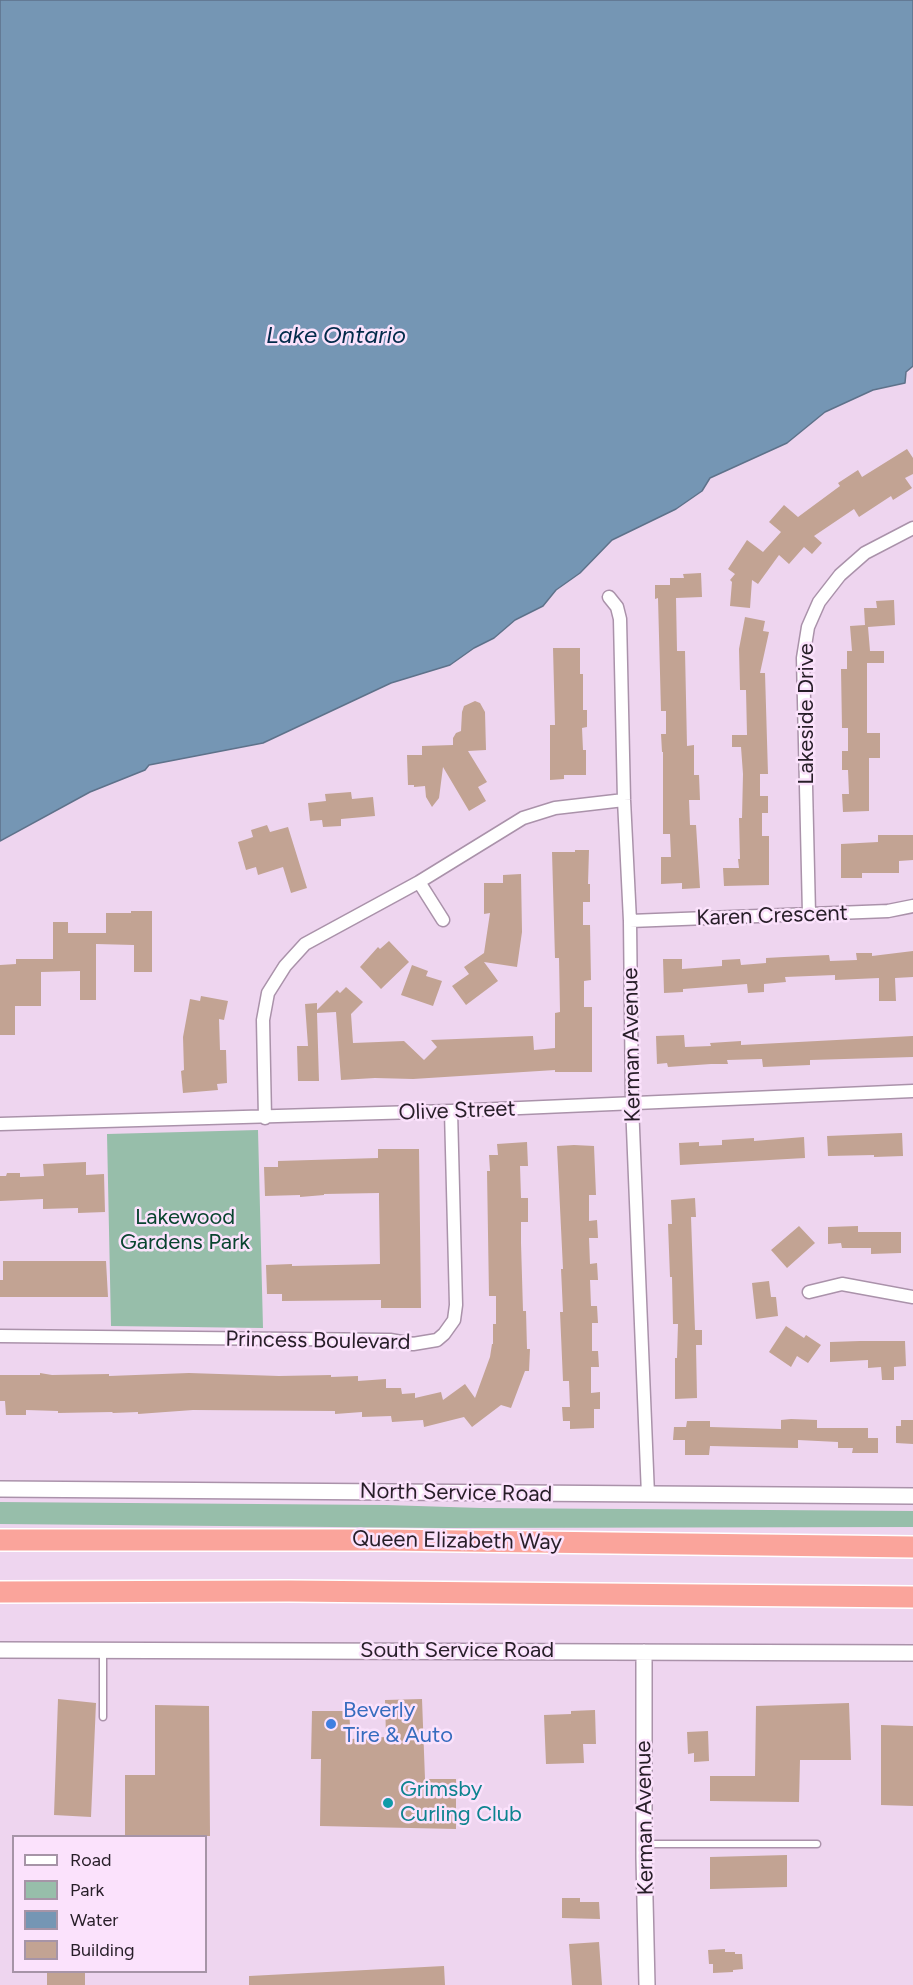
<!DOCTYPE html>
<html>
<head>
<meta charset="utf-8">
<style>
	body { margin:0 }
	#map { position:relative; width:913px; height:1985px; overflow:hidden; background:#eed5ef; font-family:Figtree,sans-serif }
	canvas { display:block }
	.legend { position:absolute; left:12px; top:1835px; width:195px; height:138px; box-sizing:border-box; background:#fbe2fc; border:2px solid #a694a7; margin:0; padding:8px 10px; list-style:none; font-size:18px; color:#271e28 }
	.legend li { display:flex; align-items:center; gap:12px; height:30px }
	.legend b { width:30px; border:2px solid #a694a7 }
</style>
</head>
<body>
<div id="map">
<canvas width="913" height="1985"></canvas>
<ul class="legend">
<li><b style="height:8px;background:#fff"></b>Road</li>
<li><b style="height:16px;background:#97beaa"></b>Park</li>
<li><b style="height:16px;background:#7596b4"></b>Water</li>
<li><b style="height:16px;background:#c2a393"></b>Building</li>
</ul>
</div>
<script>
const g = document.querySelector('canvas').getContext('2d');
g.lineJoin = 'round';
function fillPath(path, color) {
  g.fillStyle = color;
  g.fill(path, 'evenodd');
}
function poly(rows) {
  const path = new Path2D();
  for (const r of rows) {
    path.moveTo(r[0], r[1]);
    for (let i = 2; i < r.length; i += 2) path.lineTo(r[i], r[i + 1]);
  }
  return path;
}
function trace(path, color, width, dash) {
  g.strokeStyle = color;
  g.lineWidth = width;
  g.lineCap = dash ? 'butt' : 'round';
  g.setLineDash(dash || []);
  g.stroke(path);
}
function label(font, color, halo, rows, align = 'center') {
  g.font = font + ' Figtree,sans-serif';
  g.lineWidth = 5;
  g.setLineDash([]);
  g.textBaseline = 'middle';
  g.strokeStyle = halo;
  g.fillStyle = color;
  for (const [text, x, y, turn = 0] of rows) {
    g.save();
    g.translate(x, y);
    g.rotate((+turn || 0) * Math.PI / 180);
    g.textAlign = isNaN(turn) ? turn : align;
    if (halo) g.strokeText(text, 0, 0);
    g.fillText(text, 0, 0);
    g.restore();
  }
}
const green = poly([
	[258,1130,263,1328,111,1326,107,1134],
	[0,1502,386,1505,481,1508,913,1511,913,1527,443,1528,0,1524]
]);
const water = poly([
	[0,0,913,0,913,366,906,372,905,383,873,390,825,412,787,443,710,478,702,491,676,509,612,540,580,573,556,590,543,606,515,620,494,638,474,648,450,665,391,683,263,743,149,765,145,770,90,792,0,841,0,0]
]);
const building = poly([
	[907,449,913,458,913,474,905,478,912,488,893,500,891,496,859,517,854,509,814,536,822,543,812,554,804,547,789,564,779,555,758,584,752,580,750,608,730,606,732,582,730,580,735,574,728,569,747,540,763,552,781,532,769,522,784,505,798,517,840,486,838,483,858,470,862,477],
	[701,573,702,597,676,598,677,651,685,651,687,746,694,745,694,775,699,775,700,800,689,800,690,825,696,825,700,888,682,889,682,883,661,884,661,857,671,857,670,834,663,834,663,752,662,752,661,734,666,734,666,711,661,711,658,598,655,599,655,585,670,585,670,578,684,578,683,574],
	[894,600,895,625,868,627,870,651,884,651,884,663,867,663,867,733,880,733,880,758,869,758,869,811,843,812,842,794,849,794,848,770,842,770,842,751,848,751,848,728,842,728,841,669,847,669,847,651,852,651,850,626,865,625,864,608,877,608,876,601],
	[745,617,765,621,763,631,769,632,760,673,765,673,768,774,760,774,760,796,768,796,768,813,762,813,762,836,769,836,769,885,724,886,723,868,739,868,738,859,740,859,739,818,742,818,743,774,741,747,732,747,732,735,747,735,746,690,740,690,739,649],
	[553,648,580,648,580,674,583,674,583,710,587,710,587,727,582,728,583,750,586,750,586,775,564,775,564,779,550,780,550,725,555,725],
	[475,701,480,703,485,712,486,750,468,751,487,782,478,787,486,801,469,811,443,767,439,798,432,807,426,797,425,786,414,787,414,785,408,785,407,755,422,755,422,746,453,745,453,738,456,733,461,731,462,712,464,706],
	[351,792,352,799,373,797,375,816,341,819,341,826,323,827,322,820,310,821,308,803,326,801,325,794],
	[267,825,270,832,288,827,307,888,291,893,283,867,258,875,256,867,246,870,238,842,253,837,251,830],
	[878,835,913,835,913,860,899,861,899,873,862,873,862,878,841,878,841,844,878,842],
	[575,850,589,850,588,884,590,884,590,902,583,902,583,925,590,925,591,980,584,981,584,1007,592,1007,592,1072,555,1072,555,1070,413,1079,375,1078,341,1080,336,1012,317,1013,319,1081,298,1081,297,1046,308,1046,305,1004,317,1003,317,1010,337,990,340,993,346,987,363,1002,351,1014,353,1043,404,1041,424,1060,437,1047,431,1040,533,1036,534,1050,555,1048,555,1013,560,1012,559,958,555,958,552,852,575,852],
	[521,874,522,932,517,967,484,962,498,981,466,1005,452,986,469,974,464,967,484,953,490,913,484,914,484,883,503,883,503,875],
	[131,911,152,911,152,972,134,972,134,945,96,944,96,1000,80,1000,80,971,41,972,41,1006,15,1006,15,1035,0,1035,0,965,16,964,16,959,53,959,53,922,68,922,68,933,106,933,106,913,131,913],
	[389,941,409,962,381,989,360,967,378,947,380,949],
	[913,951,913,977,895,978,896,1001,879,1001,879,978,835,980,835,975,785,977,786,982,764,984,764,992,748,993,747,984,683,989,683,992,664,993,663,959,682,959,682,969,722,966,722,960,740,959,741,965,766,963,766,958,784,957,829,955,830,961,857,960,856,953,872,953,872,956],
	[412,965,428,971,426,976,442,981,433,1006,401,995],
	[201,996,228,1001,224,1020,219,1019,220,1050,226,1050,227,1083,217,1084,218,1090,183,1093,181,1071,184,1070,183,1037,190,999,200,1001],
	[684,1035,685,1047,711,1046,710,1043,741,1041,741,1045,913,1036,913,1057,810,1060,810,1065,763,1067,762,1059,727,1060,728,1064,711,1064,668,1067,667,1063,657,1064,656,1036],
	[902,1133,903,1156,874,1157,874,1155,828,1156,827,1136],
	[804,1137,805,1158,680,1165,679,1143,699,1142,699,1146,722,1145,722,1140,754,1138,754,1141],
	[527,1142,528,1166,520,1166,521,1198,528,1198,528,1222,521,1222,521,1243,523,1311,526,1311,527,1349,530,1349,529,1371,525,1371,511,1408,501,1405,472,1427,464,1417,424,1427,423,1420,392,1422,391,1416,362,1417,362,1412,335,1414,335,1411,193,1410,138,1414,138,1412,113,1413,112,1412,58,1413,58,1411,26,1410,26,1415,6,1415,5,1401,0,1401,0,1375,40,1375,40,1373,52,1375,109,1374,109,1376,189,1373,279,1376,331,1375,331,1377,358,1376,358,1381,386,1379,386,1388,401,1388,402,1394,415,1393,415,1398,441,1392,443,1400,465,1384,475,1398,490,1357,492,1344,493,1344,493,1324,496,1324,496,1296,489,1296,487,1171,490,1171,489,1155,498,1155,497,1144],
	[574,1145,594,1146,596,1195,589,1195,589,1221,597,1220,598,1238,589,1238,590,1264,597,1263,598,1280,590,1280,591,1306,597,1306,598,1323,592,1323,592,1351,598,1351,599,1367,591,1367,591,1393,600,1392,600,1409,594,1409,594,1428,570,1429,570,1421,563,1421,562,1407,570,1407,569,1381,563,1381,560,1312,563,1312,561,1269,563,1269,557,1146],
	[378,1149,419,1149,421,1308,381,1308,381,1300,282,1301,282,1294,267,1294,266,1265,292,1264,292,1266,380,1264,379,1199,379,1193,324,1194,324,1195,300,1197,300,1195,265,1196,264,1167,278,1167,278,1161,378,1158],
	[86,1162,86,1175,104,1174,105,1212,78,1213,78,1208,43,1209,43,1199,0,1201,0,1176,6,1176,7,1173,20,1173,20,1177,44,1176,43,1164],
	[695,1198,696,1217,691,1217,695,1330,702,1330,702,1345,696,1345,697,1398,675,1399,675,1358,677,1358,678,1324,673,1324,672,1277,670,1277,668,1224,672,1224,671,1200],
	[799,1226,815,1243,787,1268,771,1250],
	[858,1226,858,1232,901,1232,901,1253,871,1254,871,1248,842,1248,841,1243,828,1244,828,1227],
	[3,1261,106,1261,108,1297,0,1297,0,1280,3,1280],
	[769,1281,771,1297,776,1297,778,1316,756,1319,752,1283],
	[786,1326,804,1338,806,1335,821,1345,808,1363,797,1356,791,1367,769,1352],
	[860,1341,905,1341,906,1366,894,1367,894,1380,882,1380,881,1367,868,1368,868,1360,830,1362,830,1342],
	[791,1419,817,1420,817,1428,868,1428,868,1438,878,1438,878,1453,852,1453,853,1448,838,1448,838,1442,798,1440,798,1448,710,1446,709,1455,685,1455,685,1440,673,1440,674,1427,686,1427,687,1421,710,1421,710,1427,781,1429,781,1420],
	[901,1420,913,1420,913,1444,896,1443,896,1426,901,1426],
	[58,1699,96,1703,91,1817,54,1815],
	[422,1699,425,1779,456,1779,456,1829,320,1826,321,1759,311,1759,312,1711,349,1711,351,1739,386,1737,385,1700],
	[849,1703,851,1760,800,1760,799,1802,710,1801,710,1776,755,1776,756,1706],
	[155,1705,209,1706,210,1836,125,1836,125,1775,155,1775],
	[595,1710,596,1744,583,1744,584,1763,546,1764,544,1715,571,1714,571,1711],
	[881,1725,913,1726,913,1806,881,1805],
	[708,1731,709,1761,694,1762,694,1753,688,1754,687,1732],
	[787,1855,787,1887,710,1889,710,1857],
	[562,1898,580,1898,580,1902,599,1902,600,1919,562,1918],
	[599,1942,602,1985,572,1985,569,1944],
	[725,1949,725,1952,735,1952,735,1954,742,1954,743,1969,733,1970,733,1972,713,1973,713,1964,709,1964,708,1950],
	[444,1966,445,1985,249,1985,249,1976],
	[47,1971,85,1971,85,1985,47,1985]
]);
const service = poly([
	[103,1651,103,1717],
	[646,1844,817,1844]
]);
const minor = poly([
	[609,597,617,607,620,619,624,800,630,921,632,1104,648,1495],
	[419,882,443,920],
	[809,914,803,658,808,627,819,602,840,575,865,553,913,528],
	[630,921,888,911,913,906],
	[265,1118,263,1020,268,993,285,966,305,944,419,882,523,818,555,808,624,800],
	[0,1124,451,1111,913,1091],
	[809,1292,842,1284,913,1297],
	[0,1336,390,1340,413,1344,437,1340,444,1334,454,1320,456,1305,451,1111]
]);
const tertiary = poly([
	[0,1489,913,1496],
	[0,1650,913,1653],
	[644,1652,644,1858,647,1985]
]);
const motorway = poly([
	[0,1540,385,1540,913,1547],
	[0,1592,289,1591,913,1597]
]);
const markers = [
	[331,1724,6,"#3f7fe0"],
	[388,1803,6,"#0f9aa8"]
];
const streetNames = [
	["Lakeside Drive",807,714,-90],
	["Karen Crescent",772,916,-2],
	["Kerman Avenue",632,1045,-91],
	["Olive Street",457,1111,-2],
	["Princess Boulevard",318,1341,1],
	["North Service Road",456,1493,1],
	["Queen Elizabeth Way",457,1541,1],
	["South Service Road",457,1651],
	["Kerman Avenue",645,1818,-91]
];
const parkNames = [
	["Lakewood",185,1218],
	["Gardens Park",185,1243]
];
const shopNames = [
	["Beverly",343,1711],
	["Tire & Auto",343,1736]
];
const cultureNames = [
	["Grimsby",400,1790],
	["Curling Club",400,1815]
];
const waterNames = [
	["Lake Ontario",336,336]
];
fillPath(green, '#97beaa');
fillPath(water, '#7596b4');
trace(water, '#5e728a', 1.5);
fillPath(building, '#c2a393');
trace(service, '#aa92aa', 9);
trace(minor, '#aa92aa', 15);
trace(tertiary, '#aa92aa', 18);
trace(motorway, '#fff', 24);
trace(service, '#fff', 6);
trace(minor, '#fff', 12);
trace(tertiary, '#fff', 15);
trace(motorway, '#faa49b', 21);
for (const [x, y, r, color] of markers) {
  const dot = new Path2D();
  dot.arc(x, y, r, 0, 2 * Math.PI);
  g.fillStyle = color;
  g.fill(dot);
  trace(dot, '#fbe2fc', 2);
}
label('22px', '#271e28', '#fbe2fc', streetNames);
label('22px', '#09452f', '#fbe2fc', parkNames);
label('22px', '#366cbe', '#fbe2fc', shopNames, 'left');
label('22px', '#0d838f', '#fbe2fc', cultureNames, 'left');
label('italic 24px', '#022b4a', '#fbe2fc', waterNames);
</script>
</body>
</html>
